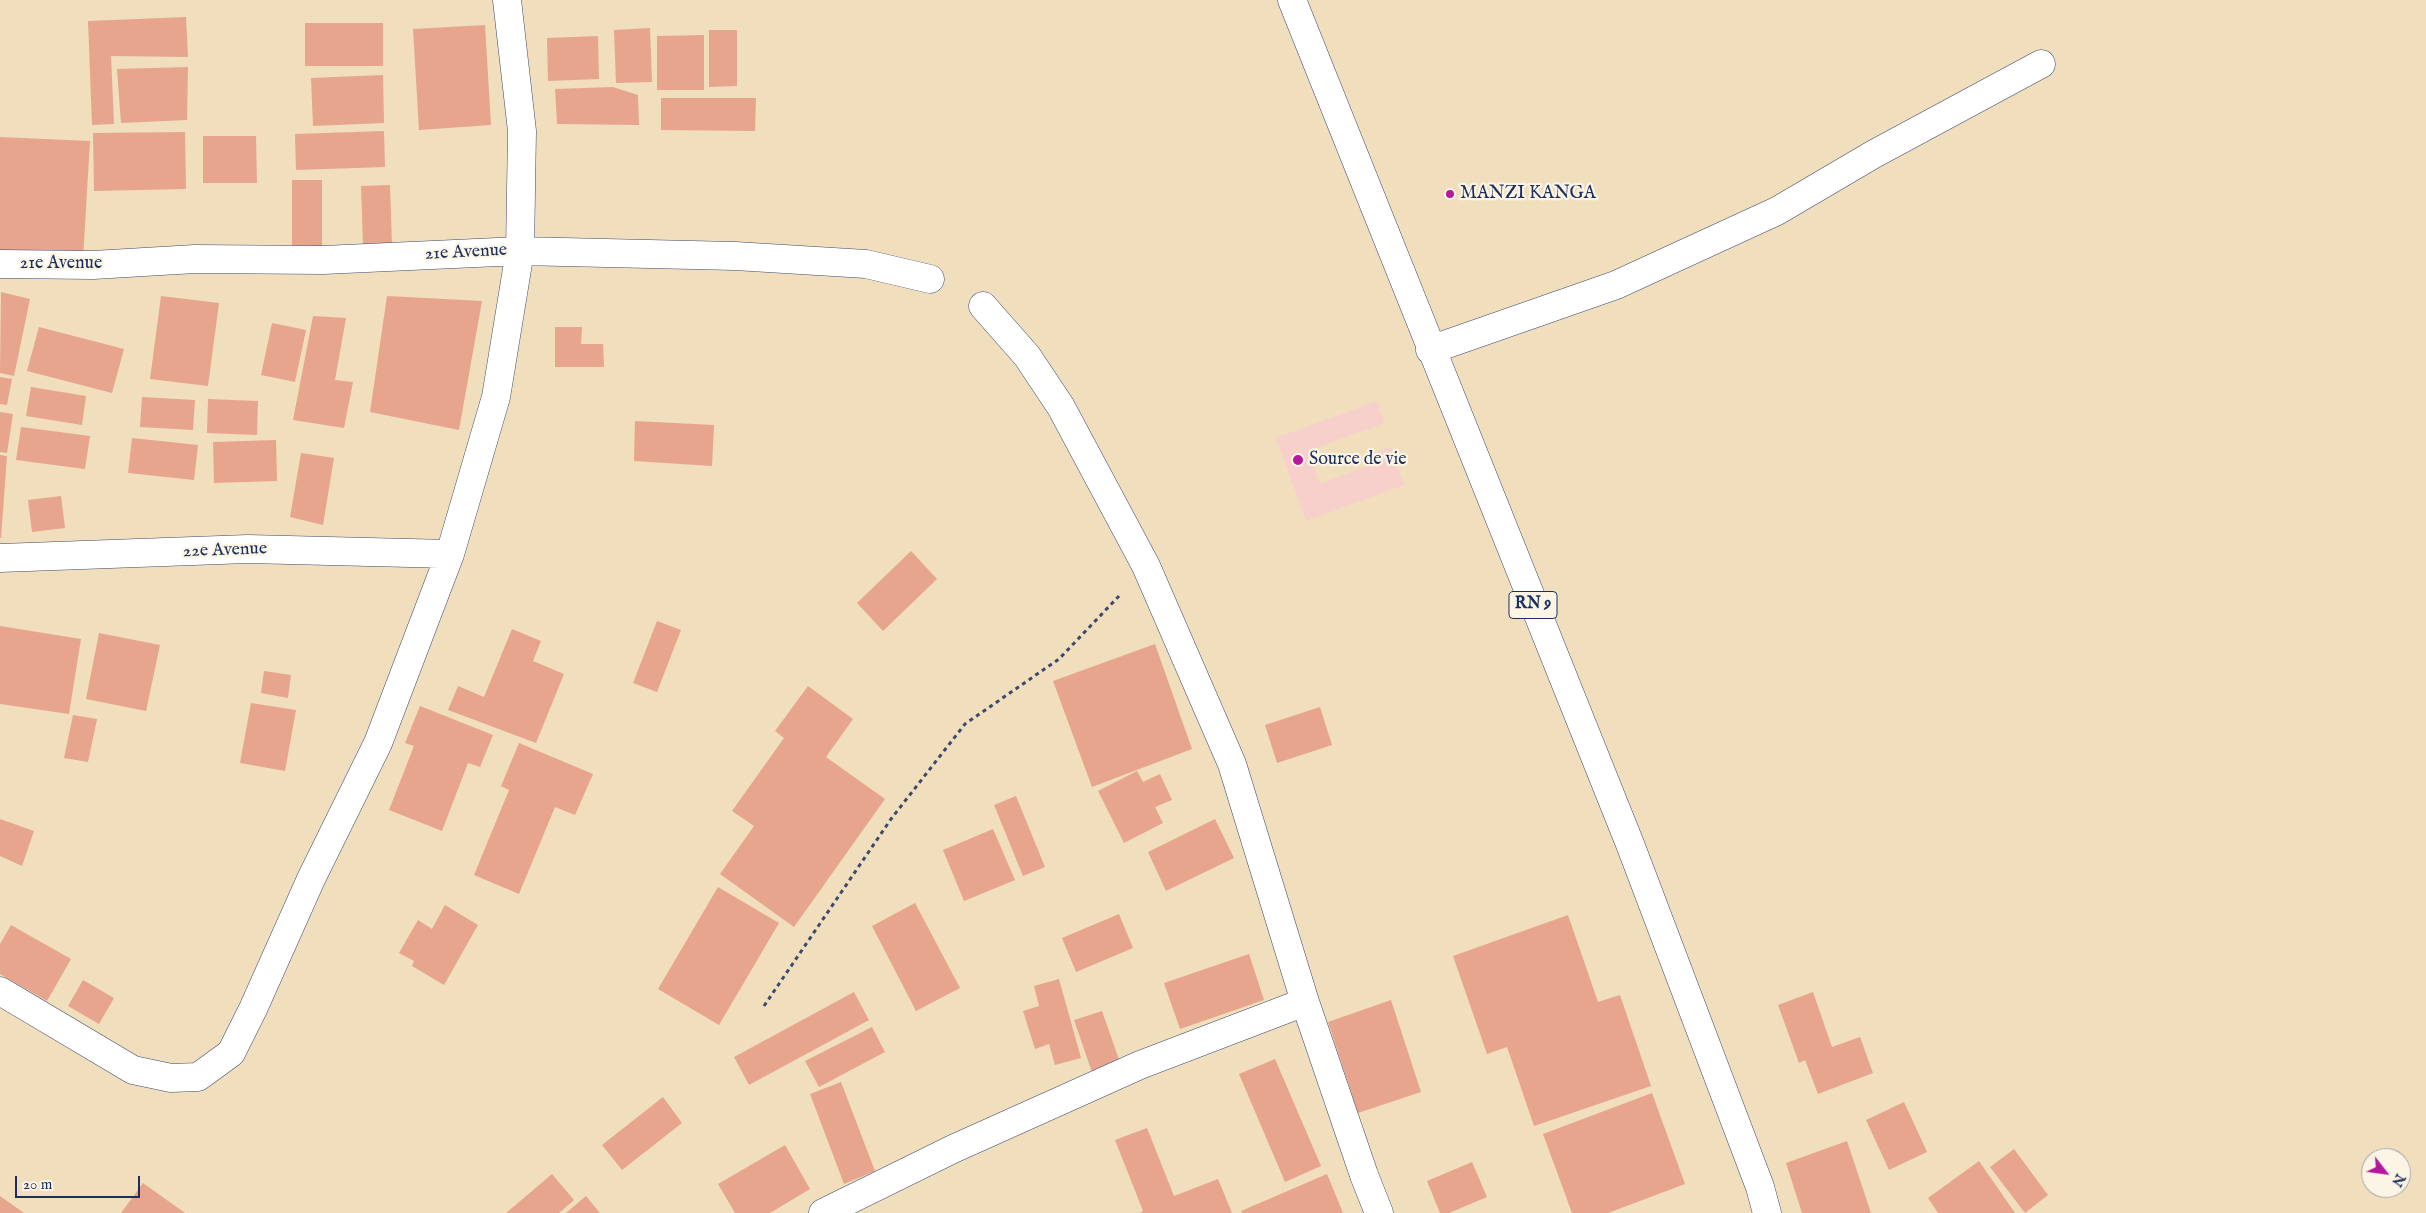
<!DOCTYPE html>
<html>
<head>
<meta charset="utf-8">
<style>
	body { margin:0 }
	#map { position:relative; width:2426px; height:1213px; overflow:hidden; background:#f0debd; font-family:"IM FELL English",serif }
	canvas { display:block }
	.north { position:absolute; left:2361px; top:1148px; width:50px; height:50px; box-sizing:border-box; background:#fcf5e5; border:1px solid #a2a6af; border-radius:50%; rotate:120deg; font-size:14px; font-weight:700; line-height:20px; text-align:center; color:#1b2f5e }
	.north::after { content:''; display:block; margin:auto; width:18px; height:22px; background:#b5179e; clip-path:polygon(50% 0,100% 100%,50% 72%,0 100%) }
	.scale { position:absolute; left:15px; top:1176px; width:125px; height:22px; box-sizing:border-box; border:2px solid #1b2f5e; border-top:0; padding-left:6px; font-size:15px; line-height:18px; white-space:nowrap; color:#1b2f5e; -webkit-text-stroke:4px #fcf5e5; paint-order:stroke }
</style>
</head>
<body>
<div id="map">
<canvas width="2426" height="1213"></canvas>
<div class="north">N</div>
<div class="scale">20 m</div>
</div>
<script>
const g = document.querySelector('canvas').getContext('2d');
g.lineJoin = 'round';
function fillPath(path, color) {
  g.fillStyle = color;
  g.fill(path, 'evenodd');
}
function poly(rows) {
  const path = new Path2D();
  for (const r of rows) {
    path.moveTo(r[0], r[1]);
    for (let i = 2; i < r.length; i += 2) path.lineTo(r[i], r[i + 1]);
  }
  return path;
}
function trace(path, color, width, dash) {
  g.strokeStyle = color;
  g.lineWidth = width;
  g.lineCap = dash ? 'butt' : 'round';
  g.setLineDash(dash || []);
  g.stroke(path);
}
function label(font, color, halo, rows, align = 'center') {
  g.font = font + ' "IM FELL English",serif';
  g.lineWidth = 4.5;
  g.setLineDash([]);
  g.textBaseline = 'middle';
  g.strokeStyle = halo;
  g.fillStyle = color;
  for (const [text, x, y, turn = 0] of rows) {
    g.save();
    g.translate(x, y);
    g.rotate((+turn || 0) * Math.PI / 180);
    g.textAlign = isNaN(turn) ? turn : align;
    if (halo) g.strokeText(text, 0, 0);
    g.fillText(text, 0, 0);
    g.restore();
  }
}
const built = poly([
	[1377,401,1384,423,1308,451,1320,484,1370,465,1367,455,1391,447,1404,485,1306,521,1276,438]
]);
const building = poly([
	[186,17,188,57,111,56,114,124,92,125,88,21],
	[305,23,383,23,383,66,305,66],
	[485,25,491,125,419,130,413,29],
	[650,28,652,82,616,83,614,30],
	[709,30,737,30,737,86,709,87],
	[704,35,704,90,657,90,657,36],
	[598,36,599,79,548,81,547,38],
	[188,67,187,120,121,123,117,69],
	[383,75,384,123,313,126,311,78],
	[613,87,638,95,639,125,557,124,555,89],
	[661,98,756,98,755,131,661,130],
	[384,131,385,167,296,170,295,134],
	[185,132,186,189,94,191,93,133],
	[203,136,256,136,257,183,203,183],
	[0,137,90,141,83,259,0,254],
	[292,180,322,180,322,250,292,250],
	[390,185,392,245,363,246,361,186],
	[1,292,30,299,14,376,0,373],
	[161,296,219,303,208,386,150,379],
	[387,296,482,301,459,430,370,412],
	[313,316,346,318,335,380,353,382,344,428,293,420],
	[272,323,306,330,295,382,261,375],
	[39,327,124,349,112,393,27,371],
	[555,327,582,327,581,344,603,344,604,367,555,367],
	[0,377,12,379,7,405,0,404],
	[31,387,86,396,82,425,26,416],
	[142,397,195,400,193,430,140,427],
	[208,399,258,401,257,435,207,433],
	[0,412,13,414,7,453,0,452],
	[635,421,714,425,712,466,634,461],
	[21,427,90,436,85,469,16,460],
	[132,438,198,445,194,480,128,473],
	[276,440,277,481,214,483,213,442],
	[301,453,334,458,323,525,290,517],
	[0,455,7,456,1,538,0,538],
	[61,496,65,528,32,532,28,500],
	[911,551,937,579,883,631,857,603],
	[657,621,681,630,657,692,633,683],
	[0,626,81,639,69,714,0,704],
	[512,629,541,641,533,661,564,674,536,743,448,710,458,686,484,697],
	[99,633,160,645,146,711,86,699],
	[1155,644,1192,749,1092,787,1053,681],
	[264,671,291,675,288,698,261,693],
	[808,686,853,719,826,757,885,799,794,927,720,874,754,826,732,811,784,738,775,731],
	[251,703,296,710,285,771,240,763],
	[420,706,493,735,480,767,468,763,442,831,389,810,414,746,405,743],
	[1320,707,1332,745,1277,763,1265,725],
	[73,715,97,719,88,762,64,758],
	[519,743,593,774,575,815,555,807,519,894,474,875,509,790,501,786],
	[1137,771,1143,782,1160,774,1172,800,1155,807,1163,823,1124,843,1098,791],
	[1016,796,1045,867,1023,876,994,805],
	[0,819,34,831,22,866,0,856],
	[1215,819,1234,858,1166,891,1148,852],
	[993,829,1015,880,964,901,943,850],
	[718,887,779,923,719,1025,658,989],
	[915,903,960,988,916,1011,872,926],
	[445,905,478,925,444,985,412,966,414,961,399,953,418,920,432,929],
	[1119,914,1133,948,1076,972,1062,938],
	[1568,915,1598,1002,1620,995,1651,1086,1534,1126,1507,1047,1487,1054,1453,956],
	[11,925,71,959,47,1001,0,974,0,944],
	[1249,954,1264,1000,1180,1029,1164,983],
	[1059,979,1081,1058,1055,1065,1049,1044,1035,1049,1023,1011,1039,1006,1034,986],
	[83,980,114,998,99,1024,68,1006],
	[854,992,869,1020,749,1085,734,1057],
	[1813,992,1832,1047,1860,1037,1873,1073,1818,1094,1805,1060,1799,1063,1778,1005],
	[1391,1000,1421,1092,1358,1113,1328,1022],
	[1102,1011,1122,1068,1094,1078,1074,1020],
	[872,1027,885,1052,819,1087,805,1061],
	[1275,1059,1321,1166,1285,1182,1239,1074],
	[841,1082,875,1171,844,1184,810,1094],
	[1652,1093,1685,1184,1608,1213,1572,1213,1543,1134],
	[663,1097,682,1123,622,1170,602,1145],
	[1904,1102,1927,1152,1889,1170,1866,1120],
	[1147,1128,1174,1196,1218,1179,1232,1213,1140,1213,1143,1211,1115,1140],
	[1847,1141,1871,1213,1802,1213,1786,1163],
	[785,1145,810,1189,770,1213,735,1213,718,1184],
	[2014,1149,2048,1195,2025,1213,1990,1167],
	[1979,1161,2015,1213,1938,1213,1928,1198],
	[1472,1162,1487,1197,1449,1213,1440,1213,1427,1181],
	[552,1174,574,1200,559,1213,506,1213],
	[1327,1174,1343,1213,1242,1213,1241,1211],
	[143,1183,185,1213,121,1213],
	[0,1196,24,1213,0,1213],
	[586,1196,600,1213,566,1213]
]);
const path = poly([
	[764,1006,891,819,965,724,1059,659,1119,596]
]);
const minor = poly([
	[0,264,93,265,195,259,323,260,520,251,735,256,866,264,930,279],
	[983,306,1027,356,1061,407,1146,566,1232,764,1305,1002,1364,1175,1379,1213],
	[1430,350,1616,285,1777,211,1874,154,2041,64],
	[0,558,248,549,450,554],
	[0,991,133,1070,171,1078,198,1077,231,1053,253,1009,311,879,378,743,450,554,496,397,520,251,522,131,507,0],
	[823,1213,953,1149,1140,1065,1305,1002]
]);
const primary = poly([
	[1292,0,1630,844,1760,1187,1767,1213]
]);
const markers = [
	[1450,194,5,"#b5179e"],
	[1298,460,6,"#b5179e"]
];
const shields = [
	[1533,605,48]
];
const shieldNames = [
	["RN 9",1533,605]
];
const poiNames = [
	["MANZI KANGA",1460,194],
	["Source de vie",1309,460]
];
const streetNames = [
	["21e Avenue",466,253,-3],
	["21e Avenue",61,264],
	["22e Avenue",225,551,-2]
];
fillPath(built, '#f7d0cb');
fillPath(building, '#e7a58e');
trace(minor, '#3b496c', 29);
trace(primary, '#3b496c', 29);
trace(path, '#3b496c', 3, [4, 4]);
trace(minor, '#fff', 28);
trace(primary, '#fff', 28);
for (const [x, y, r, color] of markers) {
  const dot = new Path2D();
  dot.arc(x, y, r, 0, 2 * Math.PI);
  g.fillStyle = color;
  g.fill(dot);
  trace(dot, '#fcf5e5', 2);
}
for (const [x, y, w] of shields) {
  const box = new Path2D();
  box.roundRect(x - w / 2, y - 13.5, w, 27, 4);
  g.fillStyle = '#fcf5e5';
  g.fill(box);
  trace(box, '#1b2f5e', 1);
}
label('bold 16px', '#1b2f5e', null, shieldNames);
label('18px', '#1b2f5e', '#fcf5e5', poiNames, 'left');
label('18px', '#1b2f5e', '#fcf5e5', streetNames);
</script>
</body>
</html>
